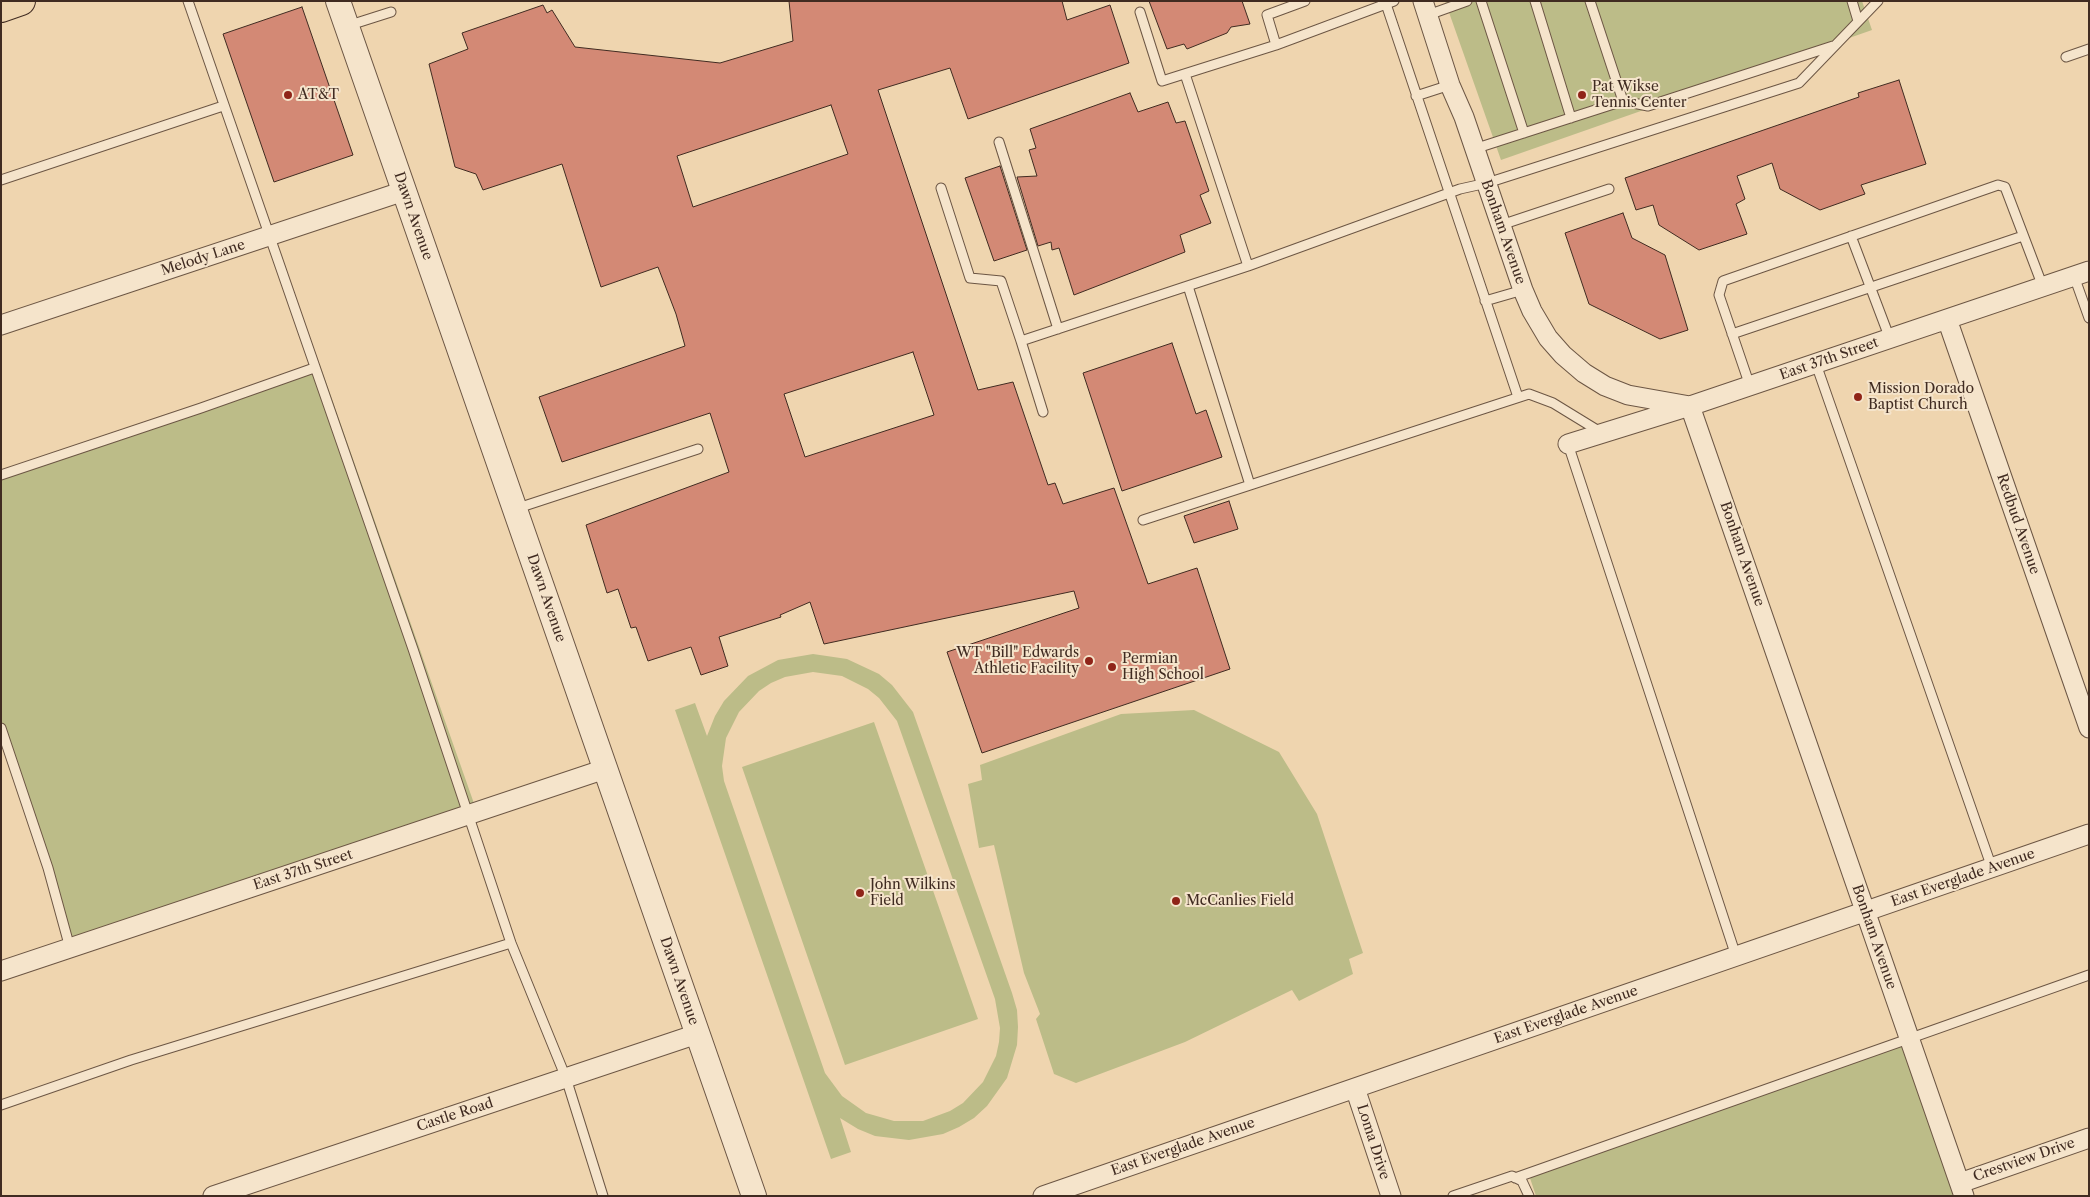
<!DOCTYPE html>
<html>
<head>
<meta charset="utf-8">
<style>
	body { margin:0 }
	#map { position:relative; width:2090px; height:1197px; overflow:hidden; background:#efd5af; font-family:"Libre Caslon Text",serif }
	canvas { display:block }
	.frame { position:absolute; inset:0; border:2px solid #402b21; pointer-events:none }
</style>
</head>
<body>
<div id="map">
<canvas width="2090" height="1197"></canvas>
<div class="frame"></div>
</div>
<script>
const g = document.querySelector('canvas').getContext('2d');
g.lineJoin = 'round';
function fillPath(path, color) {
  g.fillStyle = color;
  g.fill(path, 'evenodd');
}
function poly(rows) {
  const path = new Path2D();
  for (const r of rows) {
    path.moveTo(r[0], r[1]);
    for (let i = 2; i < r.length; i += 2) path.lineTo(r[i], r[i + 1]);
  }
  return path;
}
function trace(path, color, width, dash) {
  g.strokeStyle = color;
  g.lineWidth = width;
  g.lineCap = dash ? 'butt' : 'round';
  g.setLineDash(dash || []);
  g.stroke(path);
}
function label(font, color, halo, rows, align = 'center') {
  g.font = font + ' "Libre Caslon Text",serif';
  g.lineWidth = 4;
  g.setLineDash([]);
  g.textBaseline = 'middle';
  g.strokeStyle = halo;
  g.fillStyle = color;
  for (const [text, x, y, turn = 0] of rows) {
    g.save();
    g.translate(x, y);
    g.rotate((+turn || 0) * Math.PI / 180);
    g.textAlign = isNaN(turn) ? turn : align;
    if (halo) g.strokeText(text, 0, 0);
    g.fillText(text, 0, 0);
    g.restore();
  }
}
const green = poly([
	[1445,1,1862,1,1872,30,1501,160],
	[320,365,477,812,70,947,1,743,1,472],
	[813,654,847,659,879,674,892,685,913,712,1012,993,1017,1010,1018,1027,1017,1045,1007,1078,987,1106,974,1118,959,1127,943,1134,909,1140,875,1136,858,1129,840,1118,851,1152,831,1159,675,710,695,703,707,736,715,716,724,701,748,676,778,660],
	[813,672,842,676,868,689,879,698,897,721,995,999,1000,1028,999,1042,996,1056,983,1082,963,1103,950,1111,923,1121,894,1121,866,1113,842,1096,825,1073,724,781,722,766,726,738,739,712,759,691,771,683,785,677],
	[1194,710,1279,752,1317,814,1363,953,1349,959,1353,974,1299,1001,1292,990,1185,1042,1076,1083,1054,1074,1036,1019,1040,1014,1024,973,994,845,979,848,968,784,982,780,980,765,1121,714],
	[874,722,978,1019,845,1065,742,767],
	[1909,1037,1964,1196,1536,1196,1527,1169]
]);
const building = poly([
	[789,1,1062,1,1067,20,1110,5,1129,63,968,119,950,68,878,90,978,390,1013,382,1048,485,1055,483,1063,504,1114,488,1148,584,1197,568,1230,669,982,753,947,652,1079,608,1074,591,824,644,810,602,780,615,781,617,719,637,728,666,701,675,691,647,648,661,636,627,631,628,618,589,607,593,586,525,729,472,710,413,562,462,539,397,685,346,676,314,658,267,601,287,562,164,483,190,476,174,455,167,429,64,468,49,462,33,543,5,547,13,552,10,575,47,720,63,793,41,789,1],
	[831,105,848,154,693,207,677,156,831,105],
	[913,352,934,415,805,457,784,394,913,352],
	[1149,1,1242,1,1250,24,1231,27,1227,33,1187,49,1184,44,1167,49,1149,1],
	[302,7,353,155,274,182,223,34,302,7],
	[1899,80,1926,164,1861,185,1865,194,1820,210,1780,189,1772,163,1737,176,1745,199,1736,204,1747,234,1699,250,1659,225,1653,205,1636,210,1625,178,1859,97,1858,93,1899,80],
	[1130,93,1138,112,1168,102,1176,123,1185,121,1209,191,1200,195,1211,223,1180,235,1185,252,1074,295,1059,248,1052,250,1051,242,1038,246,1017,177,1037,176,1029,150,1036,148,1030,129,1130,93],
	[1000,166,1027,250,994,261,965,178,1000,166],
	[1623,213,1632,238,1665,255,1688,330,1660,339,1589,304,1565,233,1623,213],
	[1172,343,1196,414,1206,410,1222,457,1122,491,1083,373,1172,343],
	[1229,501,1238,529,1194,543,1184,516,1229,501]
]);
const service = poly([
	[188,1,413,649,511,943,566,1078,603,1196],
	[1385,1,1518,397],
	[1481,1,1524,133],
	[1535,1,1571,118],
	[1852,1,1858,21],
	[1140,12,1162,81,1276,45,1267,15,1305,1],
	[1428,15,1467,1],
	[347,26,391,12],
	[1276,45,1394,1],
	[2066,57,2089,49],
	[1185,74,1248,266,1460,189,1487,183,1799,83,1878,1],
	[1416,96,1450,85],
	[1623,101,1648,106,1833,46],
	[999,142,1058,329],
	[1474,149,1623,101,1590,1],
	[1,180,223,106],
	[941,188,970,278,1001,281,1021,341,1248,266],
	[1501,225,1609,189],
	[1851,236,1890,339],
	[2074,276,2089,318],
	[1188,286,1250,485],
	[1485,301,1523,290],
	[1732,334,2023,236],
	[1021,341,1043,412],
	[1816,364,1992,868],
	[1750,386,1719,295,1723,281,1998,185,2005,187,2043,287],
	[1568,444,1736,956],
	[1,475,201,408,314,368],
	[515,509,698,449],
	[1143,520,1529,394,1553,403,1602,433],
	[1,728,48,868,70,948],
	[1,1105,131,1060,511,943],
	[1515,1178,2089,975],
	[1453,1196,1512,1176,1522,1181,1529,1196]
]);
const minor = poly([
	[1423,1,1450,85,1464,117,1523,290,1532,311,1548,338,1563,355,1584,373,1605,386,1628,395,1690,406,1964,1196],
	[1947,319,2089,728],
	[1,325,404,191],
	[1568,444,1690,406,2089,271],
	[1,971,605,769],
	[1355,1088,1391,1196],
	[1960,1183,2089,1138],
	[213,1196,697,1034],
	[1043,1196,2089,834]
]);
const tertiary = poly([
	[338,1,754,1196]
]);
const trunk = poly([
	[1,8,21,1]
]);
const markers = [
	[288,95,5,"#8f2418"],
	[1582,95,5,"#8f2418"],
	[1858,397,5,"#8f2418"],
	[1089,661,5,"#8f2418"],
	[1112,667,5,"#8f2418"],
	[860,893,5,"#8f2418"],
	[1176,901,5,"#8f2418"]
];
const poiNames = [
	["Pat Wikse",1592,87],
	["Tennis Center",1592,103],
	["AT&T",298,95],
	["Mission Dorado",1868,389],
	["Baptist Church",1868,405],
	["WT \"Bill\" Edwards",1079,653,"right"],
	["Athletic Facility",1079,669,"right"],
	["Permian",1122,659],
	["High School",1122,675],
	["John Wilkins",870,885],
	["Field",870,901],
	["McCanlies Field",1186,901]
];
const streetNames = [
	["Dawn Avenue",413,216,71],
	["Bonham Avenue",1503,232,71],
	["Melody Lane",203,258,-18],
	["East 37th Street",1829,359,-19],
	["Redbud Avenue",2018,524,71],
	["Bonham Avenue",1742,554,71],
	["Dawn Avenue",546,598,71],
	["East 37th Street",303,870,-18],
	["East Everglade Avenue",1963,878,-19],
	["Bonham Avenue",1874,937,71],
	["Dawn Avenue",679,981,71],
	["East Everglade Avenue",1566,1015,-19],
	["Castle Road",455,1115,-18],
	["Loma Drive",1373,1142,72],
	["East Everglade Avenue",1183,1147,-19],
	["Crestview Drive",2024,1160,-19]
];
fillPath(green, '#bcbc88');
fillPath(building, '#d38975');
trace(building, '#402b21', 1);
trace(service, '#6c5644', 11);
trace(minor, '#6c5644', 21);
trace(tertiary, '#6c5644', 26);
trace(trunk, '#402b21', 30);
trace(service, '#f5e4cb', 9);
trace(minor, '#f5e4cb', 19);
trace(tertiary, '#f5e4cb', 24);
trace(trunk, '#efd5af', 28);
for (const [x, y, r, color] of markers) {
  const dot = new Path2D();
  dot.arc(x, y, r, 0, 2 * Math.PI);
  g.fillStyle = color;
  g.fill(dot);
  trace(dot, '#f5e4cb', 2);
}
label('14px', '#402b21', '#f5e4cb', poiNames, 'left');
label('14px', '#402b21', '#f5e4cb', streetNames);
</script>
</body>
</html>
